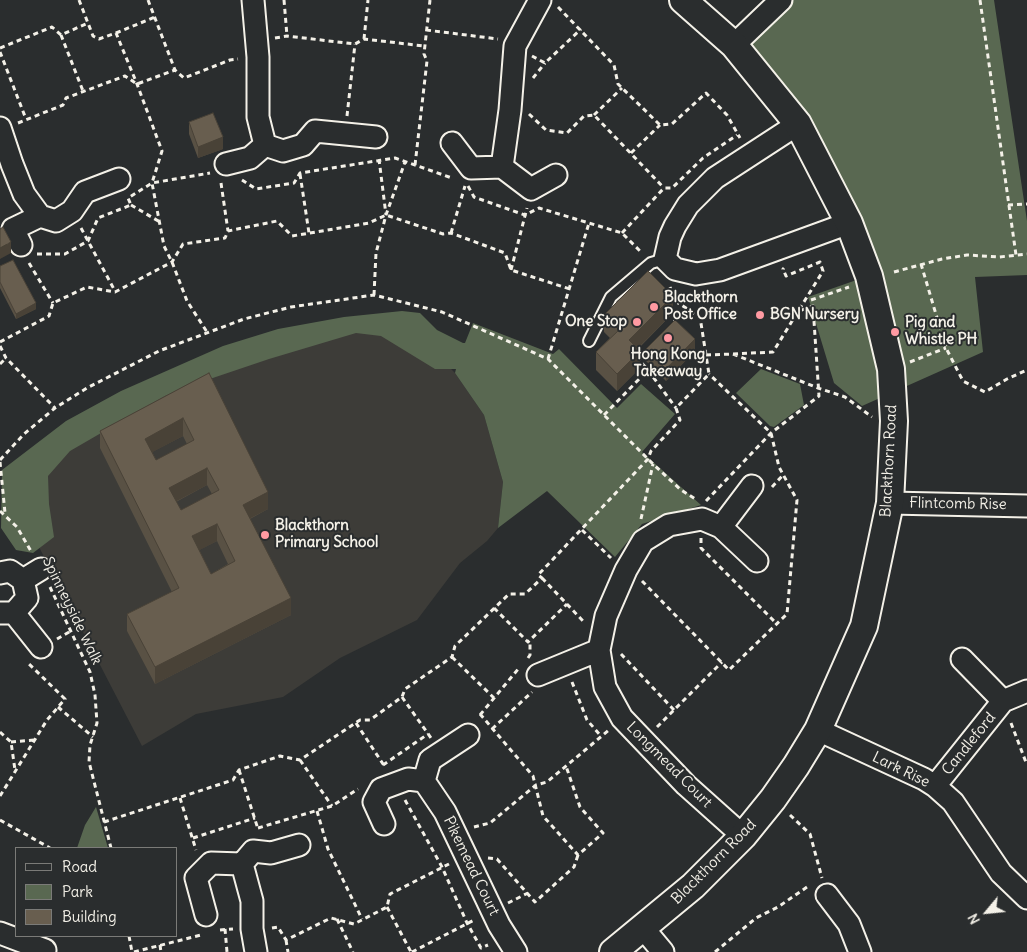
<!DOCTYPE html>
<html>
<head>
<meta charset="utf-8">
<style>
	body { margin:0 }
	#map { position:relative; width:1027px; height:952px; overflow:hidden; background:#2a2d2e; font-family:Delius,sans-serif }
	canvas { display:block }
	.legend { position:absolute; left:15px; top:847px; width:162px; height:90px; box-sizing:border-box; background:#2a2d2e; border:1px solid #7b7b78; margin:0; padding:6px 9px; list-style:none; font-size:15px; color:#f4f1e8 }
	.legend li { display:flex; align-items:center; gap:10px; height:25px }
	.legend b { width:25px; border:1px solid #7b7b78 }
	.north { position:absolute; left:962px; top:887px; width:50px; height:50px; -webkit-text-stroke:4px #2a2d2e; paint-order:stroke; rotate:242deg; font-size:14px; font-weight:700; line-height:20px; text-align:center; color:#f4f1e8 }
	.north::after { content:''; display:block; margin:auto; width:18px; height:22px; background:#f4f1e8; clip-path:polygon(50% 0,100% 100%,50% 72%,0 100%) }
</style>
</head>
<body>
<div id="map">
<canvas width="1027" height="952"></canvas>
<ul class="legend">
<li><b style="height:6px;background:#2a2d2e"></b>Road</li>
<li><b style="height:14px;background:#596851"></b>Park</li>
<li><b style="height:14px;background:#685e4f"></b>Building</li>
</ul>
<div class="north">N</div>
</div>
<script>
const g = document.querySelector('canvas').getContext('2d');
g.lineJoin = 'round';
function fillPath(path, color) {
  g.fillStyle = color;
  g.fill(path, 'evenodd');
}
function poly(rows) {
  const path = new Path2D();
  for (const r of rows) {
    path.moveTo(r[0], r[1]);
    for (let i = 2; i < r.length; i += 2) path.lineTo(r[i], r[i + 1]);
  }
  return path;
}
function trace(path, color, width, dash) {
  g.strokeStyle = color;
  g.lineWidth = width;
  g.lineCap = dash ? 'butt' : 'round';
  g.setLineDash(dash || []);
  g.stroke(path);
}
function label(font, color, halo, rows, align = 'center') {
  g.font = font + ' Delius,sans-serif';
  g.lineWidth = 4;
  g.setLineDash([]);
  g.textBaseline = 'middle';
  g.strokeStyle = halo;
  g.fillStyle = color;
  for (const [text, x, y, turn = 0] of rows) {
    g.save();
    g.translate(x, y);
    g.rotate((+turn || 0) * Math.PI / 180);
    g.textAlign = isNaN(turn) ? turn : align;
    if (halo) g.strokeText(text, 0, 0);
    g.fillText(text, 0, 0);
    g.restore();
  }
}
const built = poly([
	[408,325,455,373,484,415,503,482,498,528,487,541,460,563,417,620,340,658,283,697,196,714,142,746,40,549,24,466,265,343]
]);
const green = poly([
	[781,0,994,0,1027,221,1027,275,975,277,983,352,862,406,834,383,808,297,868,276,849,223,734,45],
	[402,311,420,313,437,330,463,343,465,343,473,323,553,354,559,349,617,408,641,384,675,414,642,452,701,505,642,524,615,557,547,491,498,528,503,482,484,415,455,373,456,369,435,369,381,336,356,333,269,359,195,384,165,396,70,451,48,476,49,504,54,537,33,553,16,550,1,528,2,470,66,421,121,391,223,346,278,329,344,317],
	[761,369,800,384,804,405,774,427,770,426,736,393],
	[96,807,108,848,77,848,85,825]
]);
const path = poly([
	[79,0,93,36,99,39,116,33,137,84,162,151,152,183,164,246,172,262,187,301,207,332],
	[148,0,175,70],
	[284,0,287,36],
	[980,0,1016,255],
	[558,7,614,65,618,84,660,125,672,124,706,93,727,115,740,138],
	[426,30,498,39],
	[116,33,155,17],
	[61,35,83,91],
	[275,38,287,36,355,44,364,39,424,46],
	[364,39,368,0],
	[0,48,52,27,61,35,88,23],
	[0,52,26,119],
	[532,56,545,63,581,29],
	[533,78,545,63],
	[529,114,546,130,567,133,584,116,594,115,664,188],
	[594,115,622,88],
	[347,116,355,44],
	[18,123,63,105,66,98,125,76,137,84,175,70,184,78,230,60,238,59],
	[631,153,660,125],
	[379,159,386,215],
	[415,165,427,61,424,54,430,0],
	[300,174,309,233],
	[242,180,256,189,294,183,300,173,395,158,452,178],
	[221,183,228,231],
	[468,186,474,197,525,215,539,208,622,233,641,252],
	[131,205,160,222],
	[1008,205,1027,204],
	[81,228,115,291],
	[451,233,465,186],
	[622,233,664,188,672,188,703,158,737,135],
	[37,254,65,254,88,241,98,218,131,205,128,198,152,183,210,173],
	[29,263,53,303],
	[921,264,946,348,963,381,985,392,1007,379,1027,370],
	[511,270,527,208],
	[894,272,942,259,967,255,999,257,1027,254],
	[374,295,376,253,386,215,405,162],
	[811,300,849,287],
	[674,322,687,309],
	[0,342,49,316,53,303,87,287,115,292,172,262,183,244,225,238,228,231,277,221,292,236,369,223,386,215,443,234,451,233,505,253,511,270,570,289],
	[0,346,6,358,55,408],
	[648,350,639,360,648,370],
	[733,354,773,352,823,271,820,262,786,276,783,269,784,268],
	[706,355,733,354,818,388,845,397,872,417],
	[548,359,589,223],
	[910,362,946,348],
	[0,364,6,358],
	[604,415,648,370,676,408],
	[0,460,24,434,55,408,87,388,159,351,244,319,291,307,374,295,442,312,548,359,653,464,681,490,697,500],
	[0,462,5,513],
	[772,487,783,475],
	[706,501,771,433,819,396,813,306,799,311],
	[0,511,17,527,32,553],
	[641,519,653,464],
	[582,530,611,558],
	[701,538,701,548,777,624],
	[542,578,584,622],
	[642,581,729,670,787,614,797,500,779,467,771,433,709,374],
	[50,587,90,672,95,695,97,723,90,745,89,762,111,848],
	[494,608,528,642,567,604],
	[57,639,71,631],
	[621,654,674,710],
	[452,657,494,698],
	[528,658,530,655,530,644,528,642],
	[572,682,587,720,601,736],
	[402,697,431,738],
	[58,707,93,737],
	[480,714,533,776,543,816,578,855,603,833,580,807,566,766],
	[480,715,519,668],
	[356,723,385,767],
	[1011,723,1027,765],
	[657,727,722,662],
	[492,729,532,692],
	[0,732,11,742,15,770],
	[11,742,35,740],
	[300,760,332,806],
	[383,765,428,734],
	[239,770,258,829],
	[0,796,47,720,65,699,29,664],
	[180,798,196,850],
	[405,800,442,867,467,923,481,948,488,945],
	[317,811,328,849,362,919],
	[790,815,810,834,822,878],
	[0,820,50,848],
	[104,822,233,780,239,770,280,756,300,760,360,720,370,720,402,697,405,689,452,657,455,646,509,594,525,594,542,578,538,575,648,459,651,451,680,420,676,408,709,374,700,317,675,301,670,287],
	[474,827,490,823,536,785,547,782,609,730],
	[258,828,332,806,358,789],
	[193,838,255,818],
	[488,858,497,859,535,902,574,867,578,855],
	[508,903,528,893],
	[387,907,411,952],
	[337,919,353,952],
	[272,928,278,927,286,940,331,918,354,924,387,907,390,894,449,864],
	[225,929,227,952],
	[220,930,233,929],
	[129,936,132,952],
	[286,940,288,952],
	[160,945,161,952],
	[134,952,201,935],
	[412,952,476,919],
	[715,952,756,918,778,907,810,885]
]);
const service = poly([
	[589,341,611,297,651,263,665,259]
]);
const minor = poly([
	[253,0,258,57,258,117,265,145],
	[734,45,781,0],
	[798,124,715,178,688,205,675,226,670,237,665,259,675,269,696,274,720,270,849,223],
	[0,128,12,164,24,194,40,216],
	[452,143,471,168,502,167,531,189,556,175],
	[226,164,250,158,265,145,283,151,303,145,315,131,376,137],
	[502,167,510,110,515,46,540,0],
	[21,245,13,229,40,216,56,221,72,211,85,192,119,179],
	[890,503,1027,506],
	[721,527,752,486],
	[0,573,10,571,23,580,27,598,14,613,0,613],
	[23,580,41,569],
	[14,613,41,647],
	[962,659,1003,701],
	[538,675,599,650],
	[818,730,924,779,935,786,953,802,1001,873,1027,898],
	[424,781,445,812,499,925,516,952],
	[935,786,1003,701,1027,691],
	[384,824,374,802,381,789,408,779,424,781,430,760,468,735],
	[743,836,686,785,622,718,605,687,599,650,606,616,626,570,643,541,669,525,702,519,721,527,757,561],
	[242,864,252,901,252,929,256,952],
	[827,895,849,924,860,952],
	[206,915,196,878,211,863,242,864,253,851,271,853,299,845],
	[643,928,663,952],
	[0,933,45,950,44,952]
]);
const tertiary = poly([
	[613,952,693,886,743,836,773,799,796,766,818,730,864,626,890,503,894,421,891,369,869,276,849,223,798,124,734,45,683,0]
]);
const wall = poly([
	[189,122,223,149,198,158,189,134],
	[0,266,36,309,16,319,0,288],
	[673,313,638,349,640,368,617,391,596,370,596,352,610,338,604,332,604,315],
	[646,349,695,351,666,381,646,361],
	[209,373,268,509,250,519,291,615,155,684,127,631,127,614,172,592,100,448,100,431],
	[183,436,187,444,156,460,152,452],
	[207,485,212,494,181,510,176,502],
	[217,541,228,564,211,574,199,550]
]);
const shadedWall = poly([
	[223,137,223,149,198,158,198,147],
	[11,242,11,253,0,259,0,248],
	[673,296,673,313,629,357,629,340],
	[36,303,36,309,16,319,16,314],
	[695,339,695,351,666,381,666,369],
	[640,351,640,368,617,391,617,374],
	[183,418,183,436,145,456,145,439],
	[207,468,207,485,169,505,169,488],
	[268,492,268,509,243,522,243,505],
	[217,524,217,541,192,554,192,536],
	[291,598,291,615,155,684,155,667]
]);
const building = poly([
	[213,113,223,137,198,147,189,122,213,113],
	[3,227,11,242,0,248,0,229,3,227],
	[13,260,36,303,16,314,0,282,0,266,13,260],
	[648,271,673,296,629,340,640,351,617,374,596,352,619,330,604,315,648,271],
	[675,320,695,339,666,369,646,349,675,320],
	[209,373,268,492,243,505,291,598,155,667,127,614,179,588,100,431,209,373],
	[183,418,194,440,156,460,145,439,183,418],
	[207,468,219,490,181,510,169,488,207,468],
	[217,524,235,561,211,574,192,536,217,524]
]);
const markers = [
	[654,307,5,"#ff9aa2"],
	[760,315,5,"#ff9aa2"],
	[637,322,5,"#ff9aa2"],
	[895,332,5,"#ff9aa2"],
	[668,338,5,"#ff9aa2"],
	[265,535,5,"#ff9aa2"]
];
const poiNames = [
	["Blackthorn",664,298],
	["Post Office",664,315],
	["BGN Nursery",770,315],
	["One Stop",627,322,"right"],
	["Pig and",905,323],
	["Whistle PH",905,340],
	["Hong Kong",668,355,"center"],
	["Takeaway",668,372,"center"],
	["Blackthorn",275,526],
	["Primary School",275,543]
];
const streetNames = [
	["Blackthorn Road",889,461,-87],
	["Flintcomb Rise",958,504,1],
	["Spinneyside Walk",72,611,64],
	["Candleford",969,744,-51],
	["Longmead Court",669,765,45],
	["Lark Rise",901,770,26],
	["Blackthorn Road",714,862,-45],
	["Pikemead Court",471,866,64]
];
fillPath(built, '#3d3c38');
fillPath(green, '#596851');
trace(service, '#f4f1e8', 14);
trace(minor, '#f4f1e8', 25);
trace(tertiary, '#f4f1e8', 30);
trace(path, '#f4f1e8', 3, [5, 4]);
trace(service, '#2a2d2e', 10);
trace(minor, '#2a2d2e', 21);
trace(tertiary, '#2a2d2e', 26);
fillPath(wall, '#595144');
fillPath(shadedWall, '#494237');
fillPath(building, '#685e4f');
trace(building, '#494237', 1);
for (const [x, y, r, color] of markers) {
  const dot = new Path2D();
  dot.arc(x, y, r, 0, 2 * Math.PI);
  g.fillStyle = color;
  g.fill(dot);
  trace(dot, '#2a2d2e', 2);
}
label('bold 15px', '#f4f1e8', '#2a2d2e', poiNames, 'left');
label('15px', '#f4f1e8', '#2a2d2e', streetNames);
</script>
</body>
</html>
